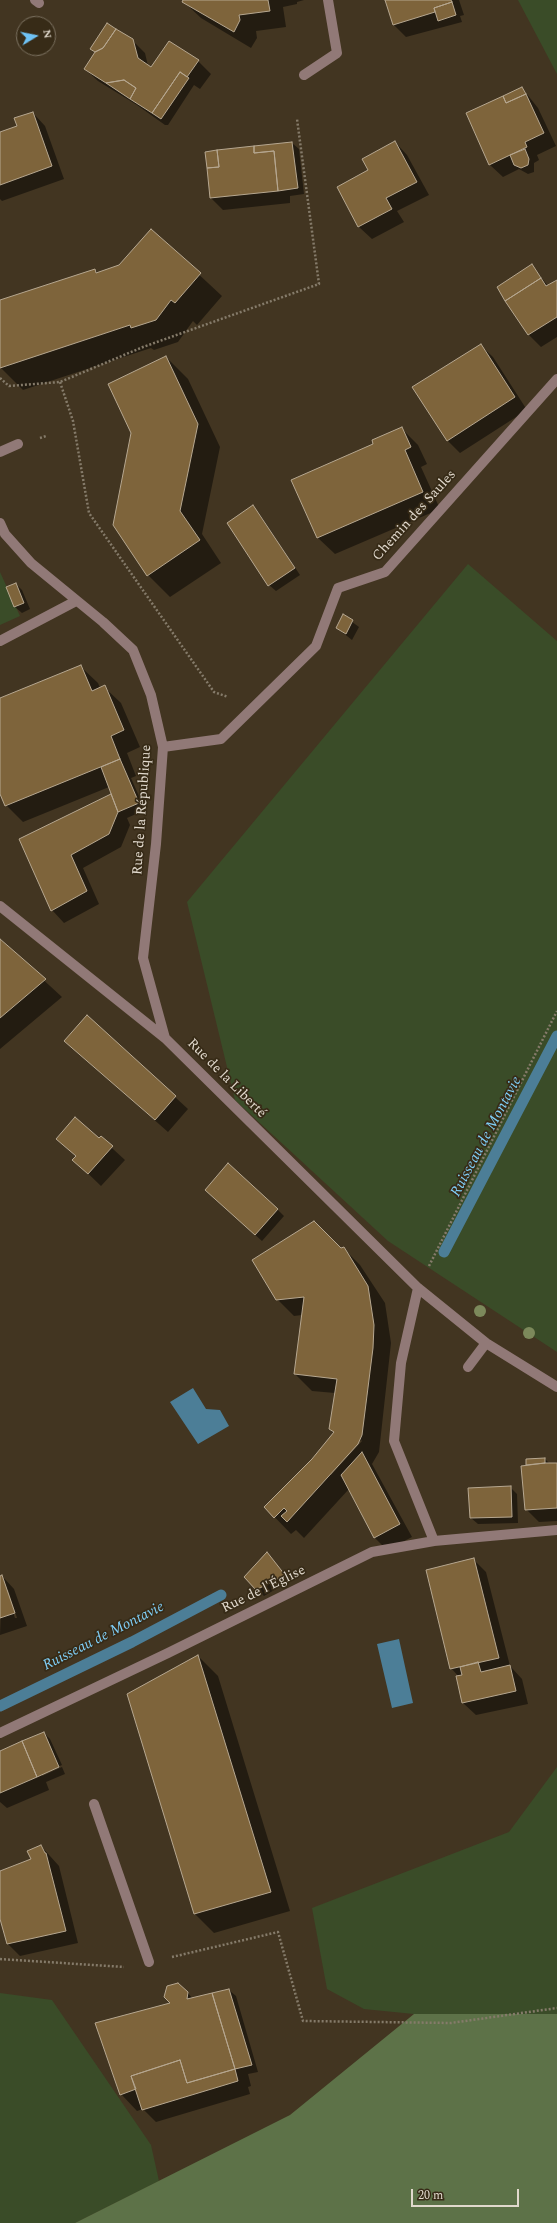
<!DOCTYPE html>
<html>
<head>
<meta charset="utf-8">
<style>
	body { margin:0 }
	#map { position:relative; width:557px; height:2223px; overflow:hidden; background:#423521; font-family:Spectral,serif }
	canvas { display:block }
	.north { position:absolute; left:16px; top:16px; width:40px; height:40px; box-sizing:border-box; background:#372b17; border:1px solid #7b7160; border-radius:50%; rotate:80deg; font-size:11px; font-weight:700; line-height:16px; text-align:center; color:#e1d9cd }
	.north::after { content:''; display:block; margin:auto; width:14px; height:18px; background:#6fc2f4; clip-path:polygon(50% 0,100% 100%,50% 72%,0 100%) }
	.scale { position:absolute; left:411px; top:2189px; width:108px; height:18px; box-sizing:border-box; border:2px solid #e1d9cd; border-top:0; padding-left:5px; font-size:12px; line-height:14px; white-space:nowrap; color:#e1d9cd; -webkit-text-stroke:3px #372b17; paint-order:stroke }
</style>
</head>
<body>
<div id="map">
<canvas width="557" height="2223"></canvas>
<div class="north">N</div>
<div class="scale">20 m</div>
</div>
<script>
const g = document.querySelector('canvas').getContext('2d');
g.lineJoin = 'round';
function fillPath(path, color) {
  g.fillStyle = color;
  g.fill(path, 'evenodd');
}
function poly(rows) {
  const path = new Path2D();
  for (const r of rows) {
    path.moveTo(r[0], r[1]);
    for (let i = 2; i < r.length; i += 2) path.lineTo(r[i], r[i + 1]);
  }
  return path;
}
function trace(path, color, width, dash) {
  g.strokeStyle = color;
  g.lineWidth = width;
  g.lineCap = dash ? 'butt' : 'round';
  g.setLineDash(dash || []);
  g.stroke(path);
}
function label(font, color, halo, rows, align = 'center') {
  g.font = font + ' Spectral,serif';
  g.lineWidth = 3.5;
  g.setLineDash([]);
  g.textBaseline = 'middle';
  g.strokeStyle = halo;
  g.fillStyle = color;
  for (const [text, x, y, turn = 0] of rows) {
    g.save();
    g.translate(x, y);
    g.rotate((+turn || 0) * Math.PI / 180);
    g.textAlign = isNaN(turn) ? turn : align;
    if (halo) g.strokeText(text, 0, 0);
    g.fillText(text, 0, 0);
    g.restore();
  }
}
const green = poly([
	[518,0,557,0,557,74],
	[468,564,557,641,557,1352,388,1241,235,1100,187,902],
	[0,572,20,616,0,625],
	[557,1767,557,2014,414,2014,364,2009,327,1989,312,1908,509,1832],
	[0,1993,52,2000,151,2145,159,2181,75,2223,0,2223]
]);
const forest = poly([
	[414,2014,557,2014,557,2223,75,2223,290,2115]
]);
const water = poly([
	[193,1388,206,1409,220,1410,229,1426,198,1444,170,1402],
	[399,1639,413,1703,392,1708,377,1644]
]);
const shadow = poly([
	[185,0,304,0,297,2,297,4,283,7,286,27,256,31,257,38,251,48,201,18,184,2],
	[386,0,459,0,464,15,460,16,462,22,406,37,394,25],
	[132,40,145,53,148,66,152,68,169,42,198,61,211,74,200,89,194,85,168,125,165,125,137,105,98,81,85,69,96,53,91,49],
	[522,88,538,108,556,146,537,155,539,160,534,163,534,172,528,174,519,169,503,177,490,165,467,114],
	[33,113,45,126,64,179,2,201,0,199,0,133,18,126],
	[395,142,407,155,429,195,397,211,404,222,372,239,359,227,338,187,369,170],
	[292,143,299,149,304,194,290,196,290,203,223,210,211,198],
	[151,230,222,296,197,325,193,321,178,342,154,350,151,348,23,390,0,367,0,301,95,270,98,273,119,266],
	[532,266,548,286,557,281,557,337,541,347,529,335],
	[480,345,493,357,527,410,460,453,447,440],
	[166,357,188,379,220,447,202,534,221,563,170,597,148,575],
	[401,428,418,445,427,464,421,467,440,509,335,554,318,538,292,480,374,444],
	[253,506,259,513,300,575,276,591,269,585],
	[16,584,22,590,30,609,22,613,15,607],
	[344,616,359,627,352,640,337,628],
	[81,667,98,683,100,688,104,687,121,703,140,747,127,753,136,776,131,778,145,810,127,818,130,825,121,847,83,868,99,904,64,923,52,910,21,840,112,795,109,787,23,822,6,805,0,792,0,699],
	[0,940,62,997,0,1049],
	[88,1017,188,1109,168,1132,65,1041],
	[101,1138,125,1160,101,1186,74,1160,76,1156,58,1139,99,1139],
	[212,1196,277,1209,284,1216,262,1241],
	[343,1248,360,1265,385,1303,391,1343,379,1452,372,1464,412,1537,387,1550,375,1538,349,1489,304,1538,296,1530,291,1534,265,1507,312,1459,335,1433,335,1393,312,1391,295,1374,302,1315,294,1316,277,1299],
	[361,1440,362,1441,331,1475,330,1474],
	[545,1459,550,1464,557,1464,557,1521,539,1522,526,1509,529,1466,527,1464],
	[510,1487,517,1494,518,1523,478,1524,471,1518],
	[267,1554,290,1581,264,1596,245,1577],
	[474,1560,486,1572,510,1666,522,1679,528,1704,476,1715,463,1703,458,1677,459,1677,451,1668],
	[2,1576,14,1589,27,1626,0,1635],
	[6,1590,8,1590,17,1618,15,1618],
	[198,1656,218,1676,290,1911,214,1933,194,1913],
	[44,1733,50,1739,62,1765,42,1774,42,1776,62,1767,65,1774,46,1782,49,1790,7,1808,0,1802,0,1752],
	[41,1846,59,1866,78,1943,20,1956,7,1943,0,1915,0,1872,32,1859],
	[229,1990,236,1996,258,2072,248,2074,251,2086,248,2087,250,2094,156,2122,143,2109,137,2111,121,2094,172,2004,187,1992,193,1999]
]);
const stream = poly([
	[444,1252,557,1036],
	[0,1706,132,1642,221,1595]
]);
const building = poly([
	[183,0,268,0,270,11,239,15,240,20,234,32,182,2,183,0],
	[385,0,451,0,452,2,434,8,435,12,393,25,385,0],
	[452,2,456,15,438,21,434,8,452,2],
	[107,23,116,29,103,48,95,52,90,49,107,23],
	[116,29,133,39,138,58,151,67,169,41,199,60,187,77,180,72,152,113,130,99,136,88,124,80,106,83,84,69,95,52,103,48,116,29],
	[180,72,189,78,161,119,152,113,180,72],
	[124,80,136,88,130,99,106,83,124,80],
	[522,87,526,94,506,103,503,96,522,87],
	[526,94,544,133,525,142,527,147,489,165,466,113,503,96,506,103,526,94],
	[33,112,52,166,0,185,0,132,17,126,14,118,33,112],
	[395,141,417,182,386,198,392,209,358,227,337,187,368,170,362,159,395,141],
	[292,142,298,188,278,191,274,151,254,153,254,146,292,142],
	[254,146,254,153,274,151,278,191,210,198,207,168,219,167,217,150,254,146],
	[525,149,529,159,528,165,521,168,514,165,510,155,525,149],
	[217,150,219,167,207,168,205,152,217,150],
	[151,229,201,273,175,303,171,300,156,320,131,328,130,325,0,368,0,300,95,269,96,273,119,265,151,229],
	[532,264,541,278,505,301,497,287,532,264],
	[541,278,546,286,557,280,557,317,528,335,505,301,541,278],
	[481,344,515,397,447,441,412,387,481,344],
	[166,356,198,424,180,511,200,540,147,576,113,525,131,433,108,384,166,356],
	[402,427,411,447,405,450,423,492,317,538,291,480,373,444,372,440,402,427],
	[253,505,295,568,268,586,227,523,253,505],
	[16,583,24,603,14,607,6,587,16,583],
	[343,614,353,620,346,634,336,628,343,614],
	[81,665,92,691,105,685,124,730,111,736,120,759,5,806,0,794,0,698,81,665],
	[120,759,139,803,118,812,101,767,120,759],
	[111,794,118,812,109,834,71,855,87,891,51,911,19,839,111,794],
	[0,939,46,979,0,1018,0,939],
	[87,1015,176,1096,155,1120,64,1041,87,1015],
	[75,1117,99,1138,101,1136,113,1146,88,1174,72,1160,76,1156,56,1139,75,1117],
	[228,1163,278,1209,255,1235,205,1190,228,1163],
	[314,1221,341,1248,344,1247,368,1286,374,1325,373,1348,362,1435,358,1444,287,1522,281,1516,287,1511,284,1508,274,1518,264,1507,312,1459,334,1432,329,1429,337,1379,294,1374,304,1297,276,1300,252,1260,314,1221],
	[362,1452,400,1524,374,1538,341,1475,362,1452],
	[545,1458,545,1463,526,1465,526,1459,545,1458],
	[545,1463,557,1463,557,1508,525,1510,521,1466,545,1463],
	[511,1486,512,1517,470,1518,468,1488,511,1486],
	[267,1552,285,1575,256,1590,244,1577,267,1552],
	[474,1558,499,1658,450,1669,426,1570,474,1558],
	[2,1575,15,1613,0,1618,0,1576,2,1575],
	[198,1655,271,1892,194,1914,127,1694,198,1655],
	[478,1662,481,1672,510,1665,516,1691,462,1703,456,1676,462,1675,460,1667,478,1662],
	[44,1732,59,1767,37,1777,22,1741,44,1732],
	[22,1741,37,1777,0,1793,0,1751,22,1741],
	[41,1845,45,1853,46,1853,66,1931,7,1944,0,1919,0,1871,31,1859,27,1851,41,1845],
	[178,1983,188,1992,187,1999,212,1993,235,2069,187,2083,180,2060,131,2076,136,2089,120,2095,95,2023,170,2003,164,1997,167,1986,178,1983],
	[229,1989,252,2065,235,2069,212,1993,229,1989],
	[180,2060,187,2083,235,2069,238,2081,142,2110,131,2076,180,2060]
]);
const path = poly([
	[0,378,9,386,60,382,143,347,319,284,297,119],
	[60,382,73,421,89,513,214,692,228,697],
	[40,438,46,436],
	[429,1266,557,1011],
	[172,1957,278,1932,303,2021,451,2023,557,2008],
	[0,1959,124,1967]
]);
const minor = poly([
	[35,0,39,3],
	[304,75,337,53,328,0],
	[0,452,18,444],
	[0,523,5,534,31,563,103,622,133,650,151,695,163,747,156,844,143,958,165,1038],
	[0,641,76,601],
	[163,747,221,739,316,646,338,588,385,572,557,379],
	[0,906,165,1038,418,1288,486,1343,557,1387],
	[418,1288,401,1363,394,1441,434,1541],
	[468,1367,486,1343],
	[0,1733,168,1653,372,1552,434,1541,557,1530],
	[94,1804,149,1962]
]);
const trees = [
	[480,1311],
	[529,1333]
];
const streetNames = [
	["Chemin des Saules",415,516,-48],
	["Rue de la République",143,810,-86],
	["Rue de la Liberté",226,1079,45],
	["Rue de l'Église",264,1590,-26]
];
const waterNames = [
	["Ruisseau de Montavie",487,1137,-62],
	["Ruisseau de Montavie",104,1637,-27]
];
fillPath(green, '#3a4c28');
fillPath(forest, '#5d7248');
fillPath(water, '#4c7e97');
fillPath(shadow, '#0007');
trace(stream, '#4c7e97', 11);
fillPath(building, '#7e643b');
trace(building, '#b6a790', 1);
trace(path, '#857b6a', 2.5, [2, 2]);
trace(minor, '#917977', 10);
g.fillStyle = '#7c895b';
for (const [x, y] of trees) {
  g.beginPath();
  g.arc(x, y, 6, 0, 2 * Math.PI);
  g.fill();
}
label('14px', '#e1d9cd', '#372b17', streetNames);
label('italic 15px', '#7fcef7', '#372b17', waterNames);
</script>
</body>
</html>
